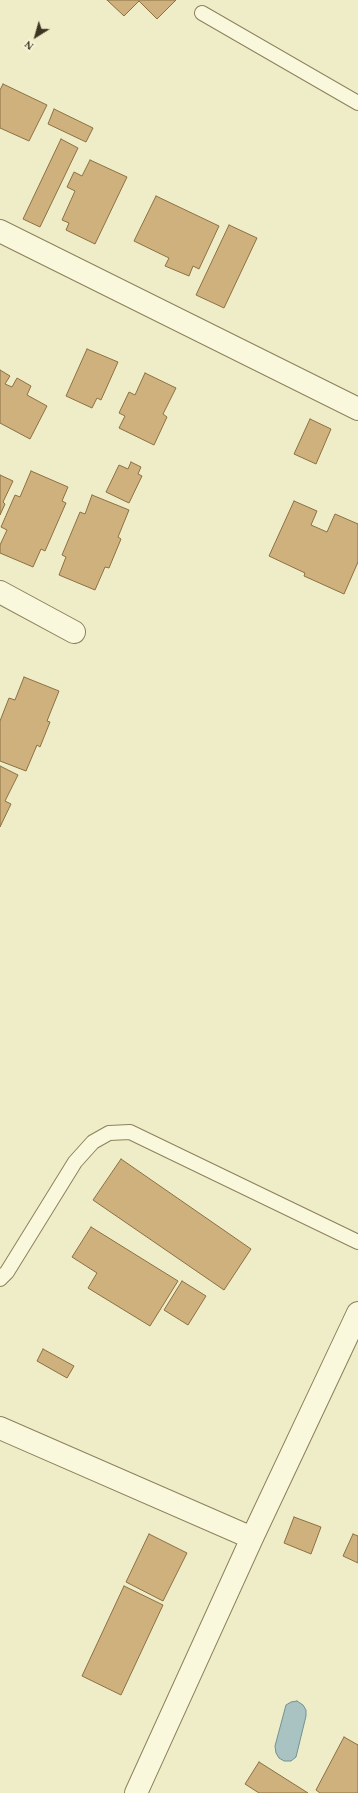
<!DOCTYPE html>
<html>
<head>
<meta charset="utf-8">
<style>
	body { margin:0 }
	#map { position:relative; width:358px; height:1793px; overflow:hidden; background:#efedc8; font-family:"Times New Roman",serif }
	canvas { display:block }
	.north { position:absolute; left:16px; top:16px; width:40px; height:40px; -webkit-text-stroke:3px #f7f5d8; paint-order:stroke; rotate:217deg; font-size:11px; font-weight:700; line-height:16px; text-align:center; color:#3c3420 }
	.north::after { content:''; display:block; margin:auto; width:14px; height:18px; background:#3c3420; clip-path:polygon(50% 0,100% 100%,50% 72%,0 100%) }
</style>
</head>
<body>
<div id="map">
<canvas width="358" height="1793"></canvas>
<div class="north">N</div>
</div>
<script>
const g = document.querySelector('canvas').getContext('2d');
g.lineJoin = 'round';
function fillPath(path, color) {
  g.fillStyle = color;
  g.fill(path, 'evenodd');
}
function poly(rows) {
  const path = new Path2D();
  for (const r of rows) {
    path.moveTo(r[0], r[1]);
    for (let i = 2; i < r.length; i += 2) path.lineTo(r[i], r[i + 1]);
  }
  return path;
}
function trace(path, color, width, dash) {
  g.strokeStyle = color;
  g.lineWidth = width;
  g.lineCap = dash ? 'butt' : 'round';
  g.setLineDash(dash || []);
  g.stroke(path);
}
const water = poly([
	[297,1701,303,1705,306,1710,306,1716,296,1757,291,1761,284,1761,279,1758,276,1753,275,1746,286,1705,291,1702,297,1701]
]);
const building = poly([
	[107,0,176,0,157,19,139,1,124,16,107,0],
	[3,84,47,105,29,141,0,128,0,90,3,84],
	[54,109,93,128,86,142,48,124,54,109],
	[61,139,78,148,40,227,23,219,61,139],
	[90,160,127,177,95,244,66,230,69,223,62,220,75,191,67,187,74,172,82,176,90,160],
	[156,196,219,226,199,269,193,266,189,276,165,266,169,258,134,241,156,196],
	[229,225,257,238,224,308,196,295,229,225],
	[87,349,118,362,101,400,97,398,92,408,66,396,87,349],
	[0,370,10,376,5,384,12,387,17,378,31,386,27,395,47,406,30,439,0,423,0,370],
	[145,373,176,388,163,414,167,417,154,445,119,428,125,416,119,413,129,392,135,395,145,373],
	[310,419,331,429,316,464,294,454,310,419],
	[131,462,141,467,138,474,142,476,129,503,106,492,119,465,128,469,131,462],
	[31,471,68,487,62,501,66,503,45,551,41,549,33,567,0,553,0,545,7,530,1,527,15,495,20,497,31,471],
	[0,475,13,481,3,502,5,504,0,515,0,475],
	[92,495,129,510,118,537,121,539,109,568,105,567,95,590,59,575,66,557,62,555,80,512,85,514,92,495],
	[294,501,317,511,311,525,327,532,335,514,358,524,358,562,344,594,304,576,305,573,269,556,294,501],
	[24,677,59,691,47,721,50,722,40,747,37,745,26,771,0,761,0,721,9,698,15,700,24,677],
	[0,766,18,775,5,801,11,804,0,827,0,766],
	[121,1159,251,1249,224,1290,93,1200,121,1159],
	[91,1227,178,1281,150,1326,88,1288,97,1273,72,1257,91,1227],
	[182,1281,206,1296,188,1325,164,1310,182,1281],
	[43,1349,74,1366,67,1378,37,1361,43,1349],
	[294,1517,321,1527,311,1554,284,1543,294,1517],
	[149,1534,187,1553,163,1601,126,1582,149,1534],
	[353,1534,358,1536,358,1563,343,1556,353,1534],
	[124,1586,163,1605,121,1695,82,1676,124,1586],
	[344,1737,358,1745,358,1793,320,1793,316,1790,344,1737],
	[259,1762,308,1793,259,1793,245,1784,259,1762]
]);
const service = poly([
	[202,13,358,103],
	[0,1279,7,1272,75,1162,93,1142,109,1133,130,1132,358,1242]
]);
const minor = poly([
	[0,231,358,409],
	[0,592,74,632],
	[0,1428,252,1538],
	[136,1793,252,1538,358,1313]
]);
fillPath(water, '#a9c3c2');
trace(water, '#6f9292', 1);
fillPath(building, '#ceb17d');
trace(building, '#8c7042', 1);
trace(service, '#8c815c', 16);
trace(minor, '#8c815c', 24);
trace(service, '#faf8dc', 14);
trace(minor, '#faf8dc', 22);
</script>
</body>
</html>
